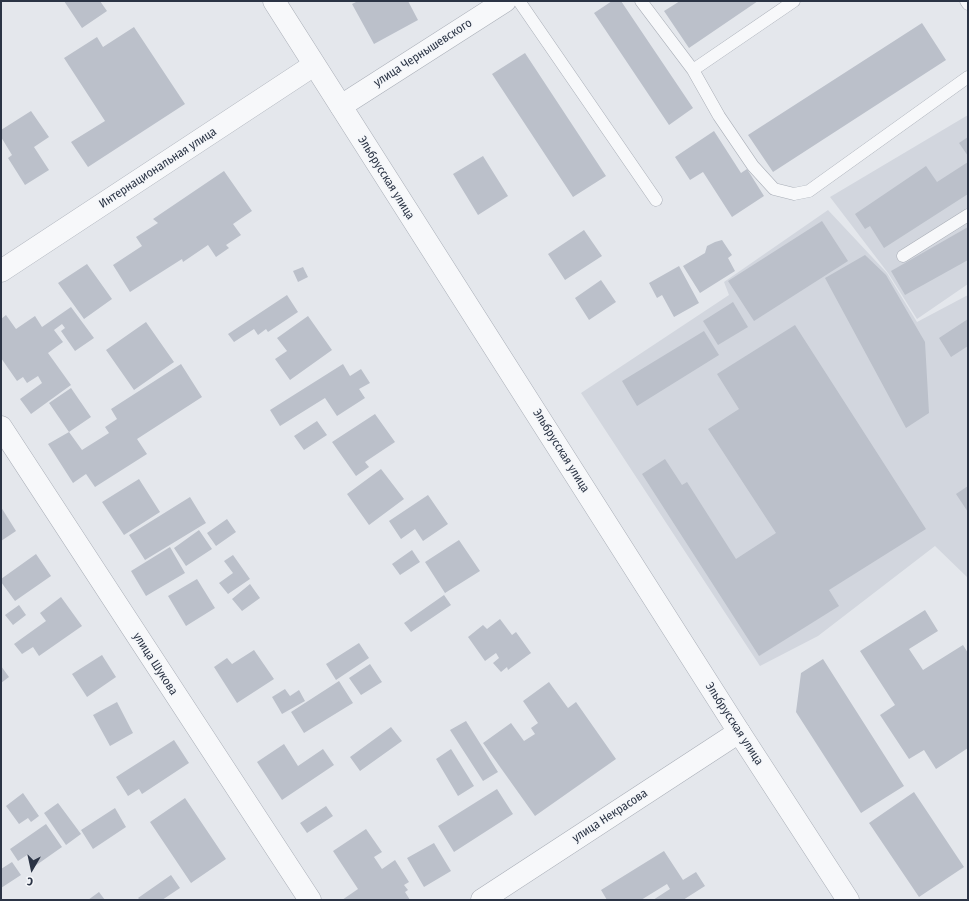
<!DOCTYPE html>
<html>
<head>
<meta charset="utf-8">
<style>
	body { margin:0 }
	#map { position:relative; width:969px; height:901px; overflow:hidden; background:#e4e7ec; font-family:"Fira Sans Condensed",sans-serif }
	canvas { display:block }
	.frame { position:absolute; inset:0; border:2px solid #2b3445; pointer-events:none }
	.north { position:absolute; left:12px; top:849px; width:40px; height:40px; -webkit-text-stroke:3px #f4f6f9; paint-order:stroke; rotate:189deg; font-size:11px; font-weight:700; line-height:16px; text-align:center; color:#2b3445 }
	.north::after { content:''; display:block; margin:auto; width:14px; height:18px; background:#2b3445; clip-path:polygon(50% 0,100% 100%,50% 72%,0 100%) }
</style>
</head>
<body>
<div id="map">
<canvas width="969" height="901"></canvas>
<div class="frame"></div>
<div class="north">С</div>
</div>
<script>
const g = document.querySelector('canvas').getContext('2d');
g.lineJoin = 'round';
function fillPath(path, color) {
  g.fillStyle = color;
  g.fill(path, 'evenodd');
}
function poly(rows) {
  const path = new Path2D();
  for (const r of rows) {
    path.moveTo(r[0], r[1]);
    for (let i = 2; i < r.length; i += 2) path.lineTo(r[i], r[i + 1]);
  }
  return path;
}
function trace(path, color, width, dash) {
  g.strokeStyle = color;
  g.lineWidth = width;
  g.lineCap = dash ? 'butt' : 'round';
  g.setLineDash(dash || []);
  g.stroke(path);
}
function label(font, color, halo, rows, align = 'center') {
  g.font = font + ' "Fira Sans Condensed",sans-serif';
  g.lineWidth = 3;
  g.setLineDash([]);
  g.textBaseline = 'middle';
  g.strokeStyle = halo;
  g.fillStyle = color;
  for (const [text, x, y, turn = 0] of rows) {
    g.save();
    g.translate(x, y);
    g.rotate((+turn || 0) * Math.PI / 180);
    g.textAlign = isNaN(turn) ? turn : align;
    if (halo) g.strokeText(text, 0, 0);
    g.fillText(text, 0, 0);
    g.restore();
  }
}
const built = poly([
	[968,115,968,284,917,319,888,273,830,197],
	[828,210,887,273,917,322,968,295,968,578,935,546,818,636,760,666,581,393,729,295,724,282]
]);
const building = poly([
	[64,1,100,1,107,11,82,28],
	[358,1,408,1,418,20,374,44,352,4],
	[612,1,621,1,693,108,669,125,594,13],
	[680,1,758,1,689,48,664,11],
	[922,23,946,60,773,172,748,135],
	[134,27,185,104,88,167,71,142,105,121,64,58,97,37,103,47],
	[525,53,606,176,573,197,492,74],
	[31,111,49,137,34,147,49,170,25,185,8,158,12,155,1,137,1,130],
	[714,131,741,173,747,169,764,196,732,217,703,172,690,180,675,157],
	[968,137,968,156,959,143],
	[483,156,508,196,478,215,453,174],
	[968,162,968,194,884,248,870,226,865,229,855,214,926,166,937,182],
	[224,171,252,211,233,224,241,235,226,245,229,248,216,257,208,245,183,262,182,259,130,292,113,265,142,246,136,237,158,223,153,219],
	[822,221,848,261,754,321,728,281],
	[968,227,968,260,905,295,891,271],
	[584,230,602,256,565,280,548,254],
	[722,240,732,255,728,258,735,271,700,293,683,266,705,253,707,246,715,242],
	[865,255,886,275,925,342,929,413,906,428,825,278],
	[87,264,112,299,84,319,58,283],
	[679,266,699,303,674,317,662,295,657,298,649,283],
	[303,267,308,277,298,282,293,271],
	[601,280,616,302,589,320,575,298],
	[287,295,298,312,268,332,266,329,258,335,254,329,234,342,228,334],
	[733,302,748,327,718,345,703,321],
	[71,307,94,338,75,351,61,331,65,328,62,324,54,330,63,342,48,353,71,385,31,414,20,399,42,383,38,376,27,383,23,377,17,381,1,358,1,319,6,315,16,329,35,316,42,327],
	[308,316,332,350,290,380,275,359,287,351,277,338],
	[968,319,968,346,951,357,939,338],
	[146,322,174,362,134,390,106,350],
	[795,325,926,529,829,590,839,606,759,656,642,474,665,459,682,485,687,482,736,559,776,533,708,429,739,409,717,374],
	[704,331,719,355,637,406,622,381],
	[181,364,202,397,137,439,147,454,95,487,86,474,73,483,48,444,69,432,82,450,109,433,105,427,117,419,111,409],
	[343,364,350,376,361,369,370,383,359,389,365,398,337,416,325,398,280,426,270,410],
	[71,388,91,417,69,432,49,403],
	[375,414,395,442,365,462,369,467,356,476,332,442],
	[317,421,327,435,304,450,294,436],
	[381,469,404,499,369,525,347,494],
	[139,479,160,512,124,535,102,502],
	[968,486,968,512,956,494],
	[428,495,448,524,423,541,415,529,401,539,389,521],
	[190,497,206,523,145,560,129,535],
	[1,507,16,531,1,541],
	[227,519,236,532,216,546,207,533],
	[199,530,212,549,186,566,174,548],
	[459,540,480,571,445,593,425,562],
	[170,547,185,573,146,596,131,571],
	[412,550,420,562,400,575,392,564],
	[36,554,51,576,15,601,1,582,1,579],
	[233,555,250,579,228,594,219,583,233,573,224,561],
	[197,579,215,608,186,626,168,596],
	[250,584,260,598,242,611,232,599],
	[444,595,451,605,411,632,404,623],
	[61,597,82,626,39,656,33,647,22,654,14,644,46,621,40,613],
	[19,605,26,615,13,625,5,615],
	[925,610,938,631,909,649,923,670,963,645,968,653,968,726,967,727,968,729,968,748,936,769,924,750,909,759,880,715,895,705,860,651],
	[500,619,512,635,516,632,531,653,508,670,507,667,501,672,493,663,499,658,496,653,485,661,468,637,483,625,487,629],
	[359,643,369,658,336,680,326,664],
	[254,650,274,679,237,703,214,667,227,658,232,664],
	[102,655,116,677,87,697,72,674],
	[823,659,904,786,861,813,796,712,801,673],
	[370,664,382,682,361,695,349,678],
	[1,666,9,677,1,683],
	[339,681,353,703,304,733,291,712],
	[549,682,568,708,576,702,616,759,535,816,483,743,511,723,524,741,535,734,531,728,538,723,523,701],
	[285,689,290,696,299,690,305,701,282,714,272,697],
	[117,702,133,733,110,746,93,715],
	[466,721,498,772,483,781,450,730],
	[391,727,402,741,360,771,350,757],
	[174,740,189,763,142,794,139,789,128,796,116,777],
	[284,744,298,766,323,749,334,765,282,800,257,762],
	[451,749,474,786,458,796,436,759],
	[497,789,513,814,454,852,438,826],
	[914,792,964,867,919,897,869,823],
	[23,793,39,816,31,822,28,818,19,824,6,806],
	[185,798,226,859,191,883,150,822],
	[58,803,81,834,66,845,44,813],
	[326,806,333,816,307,833,300,823],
	[115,808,126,827,93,849,81,830],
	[46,824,62,847,35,866,27,855,18,861,10,849],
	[366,829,382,852,374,857,382,869,395,860,409,882,404,885,408,890,405,892,410,900,342,900,358,889,333,851],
	[434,843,451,871,424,887,407,858],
	[664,851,683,880,696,872,705,886,683,900,653,900,670,889,667,884,641,900,607,900,601,890],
	[12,862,21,875,1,888,1,869],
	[171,875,180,888,162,900,140,900,138,898],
	[99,892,105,900,88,900]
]);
const service = poly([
	[519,1,656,200],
	[641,1,693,70,719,116,753,166,774,189,794,194,809,191,968,77],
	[966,1,968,4],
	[693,70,794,1],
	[903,256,968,215]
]);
const minor = poly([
	[341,106,505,1],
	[1,271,314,65],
	[1,427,310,900],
	[482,900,739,732]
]);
const tertiary = poly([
	[274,1,739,732,848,900]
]);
const streetNames = [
	["улица Чернышевского",423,53,-33],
	["Интернациональная улица",158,168,-33],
	["Эльбрусская улица",386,178,58],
	["Эльбрусская улица",561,451,58],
	["улица Шукова",155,664,57],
	["Эльбрусская улица",734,724,57],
	["улица Некрасова",610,816,-33]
];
fillPath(built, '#d2d6de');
fillPath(building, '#bbc0ca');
trace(service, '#a9aeb7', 13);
trace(minor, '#a9aeb7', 23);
trace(tertiary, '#a9aeb7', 23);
trace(service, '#f7f8fa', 12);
trace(minor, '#f7f8fa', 22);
trace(tertiary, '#f7f8fa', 22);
label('12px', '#2b3445', '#f4f6f9', streetNames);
</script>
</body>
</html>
